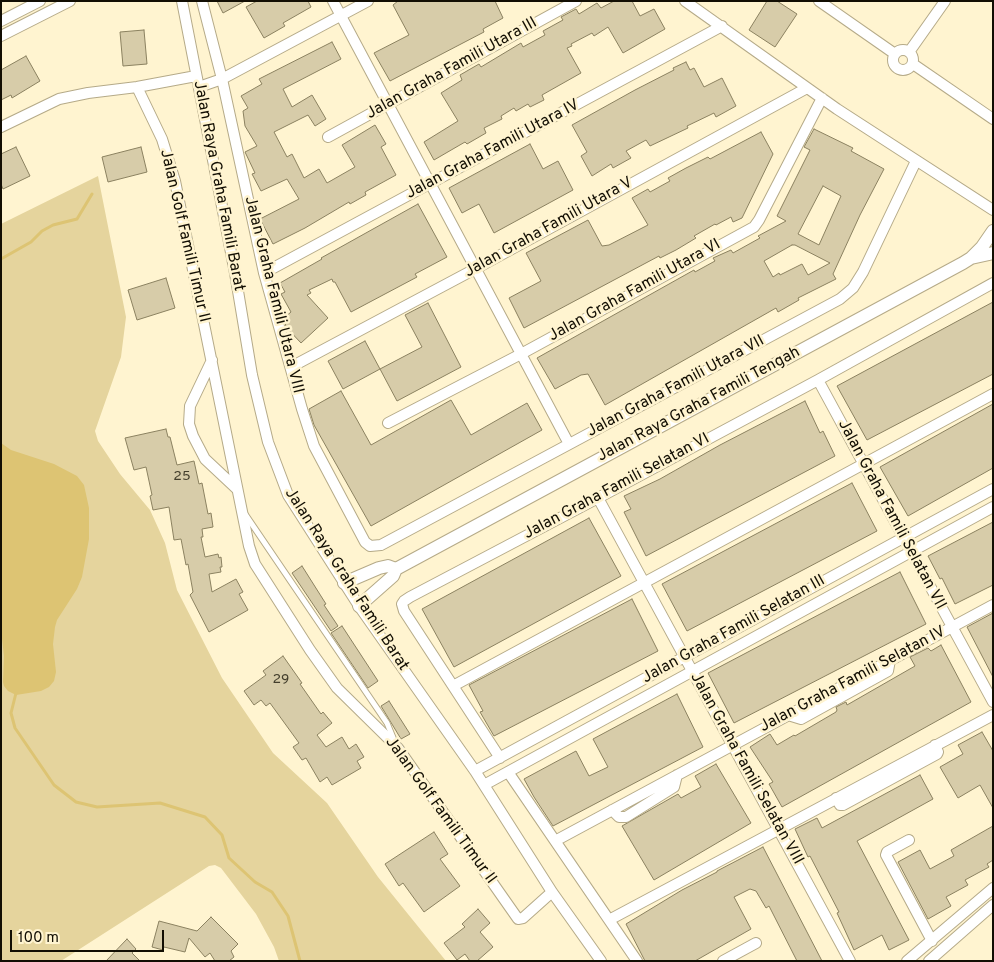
<!DOCTYPE html>
<html>
<head>
<meta charset="utf-8">
<style>
	body { margin:0 }
	#map { position:relative; width:994px; height:962px; overflow:hidden; background:#fff4d0; font-family:Overpass,sans-serif }
	canvas { display:block }
	.frame { position:absolute; inset:0; border:2px solid #120e03; pointer-events:none }
	.scale { position:absolute; left:10px; top:930px; width:154px; height:22px; box-sizing:border-box; border:2px solid #120e03; border-top:0; padding-left:6px; font-size:15px; line-height:18px; white-space:nowrap; color:#120e03; -webkit-text-stroke:4px #fff4d0; paint-order:stroke }
</style>
</head>
<body>
<div id="map">
<canvas width="994" height="962"></canvas>
<div class="frame"></div>
<div class="scale">100 m</div>
</div>
<script>
const g = document.querySelector('canvas').getContext('2d');
g.lineJoin = 'round';
function fillPath(path, color) {
  g.fillStyle = color;
  g.fill(path, 'evenodd');
}
function poly(rows) {
  const path = new Path2D();
  for (const r of rows) {
    if (r.length === 3) {
      path.moveTo(r[0] + r[2], r[1]);
      path.arc(r[0], r[1], r[2], 0, 2 * Math.PI);
      continue;
    }
    path.moveTo(r[0], r[1]);
    for (let i = 2; i < r.length; i += 2) path.lineTo(r[i], r[i + 1]);
  }
  return path;
}
function trace(path, color, width, dash) {
  g.strokeStyle = color;
  g.lineWidth = width;
  g.lineCap = dash ? 'butt' : 'round';
  g.setLineDash(dash || []);
  g.stroke(path);
}
function label(font, color, halo, rows, align = 'center') {
  g.font = font + ' Overpass,sans-serif';
  g.lineWidth = 5;
  g.setLineDash([]);
  g.textBaseline = 'middle';
  g.strokeStyle = halo;
  g.fillStyle = color;
  for (const [text, x, y, turn = 0] of rows) {
    g.save();
    g.translate(x, y);
    g.rotate((+turn || 0) * Math.PI / 180);
    g.textAlign = isNaN(turn) ? turn : align;
    if (halo) g.strokeText(text, 0, 0);
    g.fillText(text, 0, 0);
    g.restore();
  }
}
const green = poly([
	[98,176,126,317,121,357,95,431,98,441,120,474,150,510,165,543,177,590,222,678,273,753,327,803,378,877,446,961,279,961,274,947,256,914,221,868,215,865,209,866,61,961,1,961,1,224]
]);
const water = poly([
	[1,443,11,450,54,464,77,476,84,485,89,508,89,539,82,577,77,589,57,620,55,627,53,644,56,672,54,681,49,687,41,691,16,695,8,691,4,686,3,682,4,656,1,630]
]);
const stream = poly([
	[1,259,31,242,42,231,53,225,77,219,92,194],
	[16,693,11,713,15,728,54,785,76,802,97,807,160,803,205,817,222,835,229,858,255,882,272,892,288,916,300,961]
]);
const building = poly([
	[217,1,245,1,223,13,217,1],
	[257,1,308,1,311,7,283,23,285,26,264,38,246,7,257,1],
	[398,1,495,1,503,18,483,29,484,32,390,81,374,53,409,35,393,5,398,1],
	[614,1,632,1,640,16,654,9,665,29,623,53,608,27,594,36,592,33,571,44,572,46,567,48,581,73,542,95,544,100,530,107,528,104,516,111,514,108,501,116,502,119,484,128,486,133,467,144,465,142,434,160,424,142,458,121,441,93,462,80,460,75,479,64,481,67,521,43,523,47,545,35,543,31,563,20,561,17,576,9,579,14,597,3,601,8,614,1],
	[767,1,777,1,797,14,775,47,749,30,767,1],
	[144,30,147,64,123,66,120,32,144,30],
	[332,42,341,59,283,89,292,107,312,95,326,119,315,126,308,115,274,132,287,157,292,154,304,178,319,169,327,183,355,167,342,145,375,125,386,144,381,147,396,175,365,192,366,195,350,204,349,202,305,228,273,244,260,219,299,199,287,179,261,191,252,174,255,173,245,152,257,146,245,126,243,111,248,108,241,96,262,84,259,79,332,42],
	[26,56,40,81,12,98,11,95,1,100,1,70,26,56],
	[686,62,690,70,694,68,704,87,722,78,736,106,716,117,714,113,687,126,688,128,650,146,646,140,626,151,631,158,613,168,611,164,592,176,581,156,587,152,572,125,635,90,674,70,673,68,686,62],
	[814,129,853,148,851,151,884,169,860,215,833,274,836,279,798,298,799,300,778,312,776,308,605,405,588,374,581,375,555,389,537,358,694,270,695,272,715,261,713,258,731,250,733,253,760,238,758,236,786,221,777,216,810,150,804,147,814,129],
	[823,186,841,196,819,245,798,234,823,186],
	[792,245,795,245,830,263,808,275,802,264,780,275,779,273,773,277,764,261,792,245],
	[761,132,773,154,742,218,733,222,731,217,716,225,715,224,694,236,696,238,676,250,660,258,659,256,524,328,509,298,541,281,526,253,588,220,602,246,609,245,648,225,632,198,648,189,650,192,670,181,668,178,686,168,708,157,710,159,761,132],
	[530,144,543,169,558,161,573,190,494,233,479,204,462,213,449,188,530,144],
	[16,147,30,176,3,189,1,184,1,154,16,147],
	[141,147,147,172,108,182,102,157,141,147],
	[418,204,447,257,415,274,417,277,351,312,335,282,333,282,332,279,309,290,311,293,307,295,328,318,301,343,286,327,284,318,291,312,281,294,285,292,280,283,322,259,321,258,418,204],
	[166,278,175,308,137,320,128,290,166,278],
	[993,302,993,374,867,440,837,386,993,302],
	[428,303,461,367,397,401,380,369,422,347,405,315,428,303],
	[365,341,380,369,343,389,328,361,365,341],
	[341,391,371,445,451,400,471,435,527,403,542,430,371,526,314,425,309,409,341,391],
	[805,401,820,433,823,431,835,456,646,556,624,512,631,509,624,496,660,479,720,445,805,401],
	[993,404,993,468,908,516,880,467,993,404],
	[166,429,168,437,170,437,177,465,194,461,199,484,202,483,208,514,211,513,213,527,202,529,203,537,201,537,205,557,218,554,219,558,221,557,222,567,220,567,221,572,209,574,212,592,236,579,243,592,239,594,248,610,209,632,190,595,193,592,188,564,186,565,181,539,174,540,169,507,153,510,150,496,152,495,146,467,134,470,125,438,166,429],
	[852,483,877,531,687,631,662,584,852,483],
	[589,518,621,576,454,667,422,609,589,518],
	[993,522,993,585,955,604,942,578,940,579,928,556,993,522],
	[302,566,326,604,324,605,338,626,331,631,292,573,302,566],
	[900,572,926,624,734,723,708,673,900,572],
	[632,599,658,651,494,736,480,712,483,711,469,685,632,599],
	[993,613,993,677,967,627,993,613],
	[342,626,378,681,368,688,331,633,342,626],
	[941,645,971,702,782,807,769,784,773,782,750,747,770,734,777,745,794,735,795,736,836,712,837,710,836,707,846,702,847,705,915,666,910,657,928,648,931,651,941,645],
	[283,656,302,683,300,684,321,714,323,712,332,723,317,735,326,747,342,737,349,749,356,744,364,757,357,761,361,768,332,785,327,777,320,782,306,758,302,760,293,747,299,743,270,703,266,706,261,700,254,705,244,691,266,675,263,671,283,656],
	[677,694,703,747,553,826,534,797,524,779,576,751,589,776,608,767,593,739,677,694],
	[389,701,410,734,401,739,381,706,389,701],
	[982,732,993,751,993,808,980,785,958,798,940,767,963,754,958,745,982,732],
	[716,764,751,823,654,880,622,826,678,794,681,798,701,787,695,776,716,764],
	[920,775,933,799,857,841,909,940,889,950,882,935,854,950,837,913,839,912,810,856,808,857,795,829,817,818,822,828,920,775],
	[993,826,993,860,987,864,989,867,965,880,968,885,946,897,951,906,928,919,898,862,920,850,930,869,954,856,951,850,993,826],
	[434,832,448,854,440,859,460,886,424,912,403,883,399,886,385,864,434,832],
	[763,847,822,961,797,961,769,906,766,908,756,891,750,889,734,897,751,929,695,961,645,961,626,924,682,890,717,872,717,871,763,847],
	[478,909,490,923,480,932,493,947,477,961,470,961,465,954,457,960,444,943,465,927,462,924,478,909],
	[211,917,238,944,231,951,234,957,229,961,215,961,210,953,205,957,189,938,185,952,164,947,163,950,152,947,159,921,197,931,211,917],
	[127,939,136,949,132,953,140,961,106,961,127,939]
]);
const service = poly([
	[245,514,387,723,394,740]
]);
const minor = poly([
	[182,1,235,273,252,375,268,442,288,495,359,606,475,771,552,892,601,961],
	[202,1,222,79,264,273,302,409,314,446,365,542,370,546,381,545,840,299,853,288,863,272,916,161],
	[333,1,569,444],
	[685,1,837,109,993,210],
	[819,1,895,54],
	[1,21,40,1],
	[1,36,70,1],
	[903,60,10],
	[909,52,945,1],
	[913,64,993,119],
	[137,87,162,139,175,181,249,546,255,564,310,650,337,688,398,748,518,919,523,918,552,892],
	[199,87,222,79,368,1],
	[1,127,59,99,88,93,137,87,196,76],
	[328,137,576,1],
	[264,273,722,26],
	[212,360,190,406,189,424,193,436,205,459,237,489],
	[291,367,475,269,807,88],
	[818,380,993,702],
	[388,423,521,354,754,227,759,220,822,98],
	[598,498,850,961],
	[453,686,993,394],
	[788,715,801,719,888,671,890,660],
	[500,758,404,611,402,604,404,601,410,597,598,498,818,380,993,283],
	[475,771,993,489],
	[508,772,637,961],
	[484,785,993,507],
	[836,798,840,805,843,805,937,754,938,752,935,745],
	[612,810,619,817,626,817,674,787,677,775],
	[909,840,887,852,886,855,932,941],
	[555,841,993,605],
	[609,920,993,715],
	[723,961,756,943],
	[907,961,993,888],
	[929,961,993,905]
]);
const tertiary = poly([
	[971,258,993,253],
	[344,583,379,568,388,566,396,569],
	[359,606,393,576,396,569,963,263,971,258,982,247,993,231]
]);
const numberNames = [
	["25",182,477],
	["29",281,680]
];
const streetNames = [
	["Jalan Graha Famili Utara III",452,69,-29],
	["Jalan Graha Famili Utara IV",493,150,-28],
	["Jalan Raya Graha Famili Barat",218,186,79],
	["Jalan Graha Famili Utara V",549,228,-29],
	["Jalan Golf Famili Timur II",184,236,77],
	["Jalan Graha Famili Utara VI",635,291,-29],
	["Jalan Graha Famili Utara VIII",273,295,76],
	["Jalan Graha Famili Utara VII",676,387,-28],
	["Jalan Raya Graha Famili Tengah",699,405,-28],
	["Jalan Graha Famili Selatan VI",617,487,-28],
	["Jalan Graha Famili Selatan VII",891,515,62],
	["Jalan Raya Graha Famili Barat",346,580,57],
	["Jalan Graha Famili Selatan III",734,630,-29],
	["Jalan Graha Famili Selatan IV",853,680,-28],
	["Jalan Graha Famili Selatan VIII",746,769,61],
	["Jalan Golf Famili Timur II",440,811,54]
];
fillPath(green, '#e5d49d');
fillPath(water, '#ddc473');
trace(stream, '#ddc473', 3);
fillPath(building, '#d7cca9');
trace(building, '#8b8160', 1);
trace(service, '#b5aa88', 7);
trace(minor, '#b5aa88', 12);
trace(tertiary, '#b5aa88', 14);
trace(service, '#fff', 5);
trace(minor, '#fff', 10);
trace(tertiary, '#fff', 12);
label('14px', '#433e2c', null, numberNames);
label('16px', '#120e03', '#fff4d0', streetNames);
</script>
</body>
</html>
